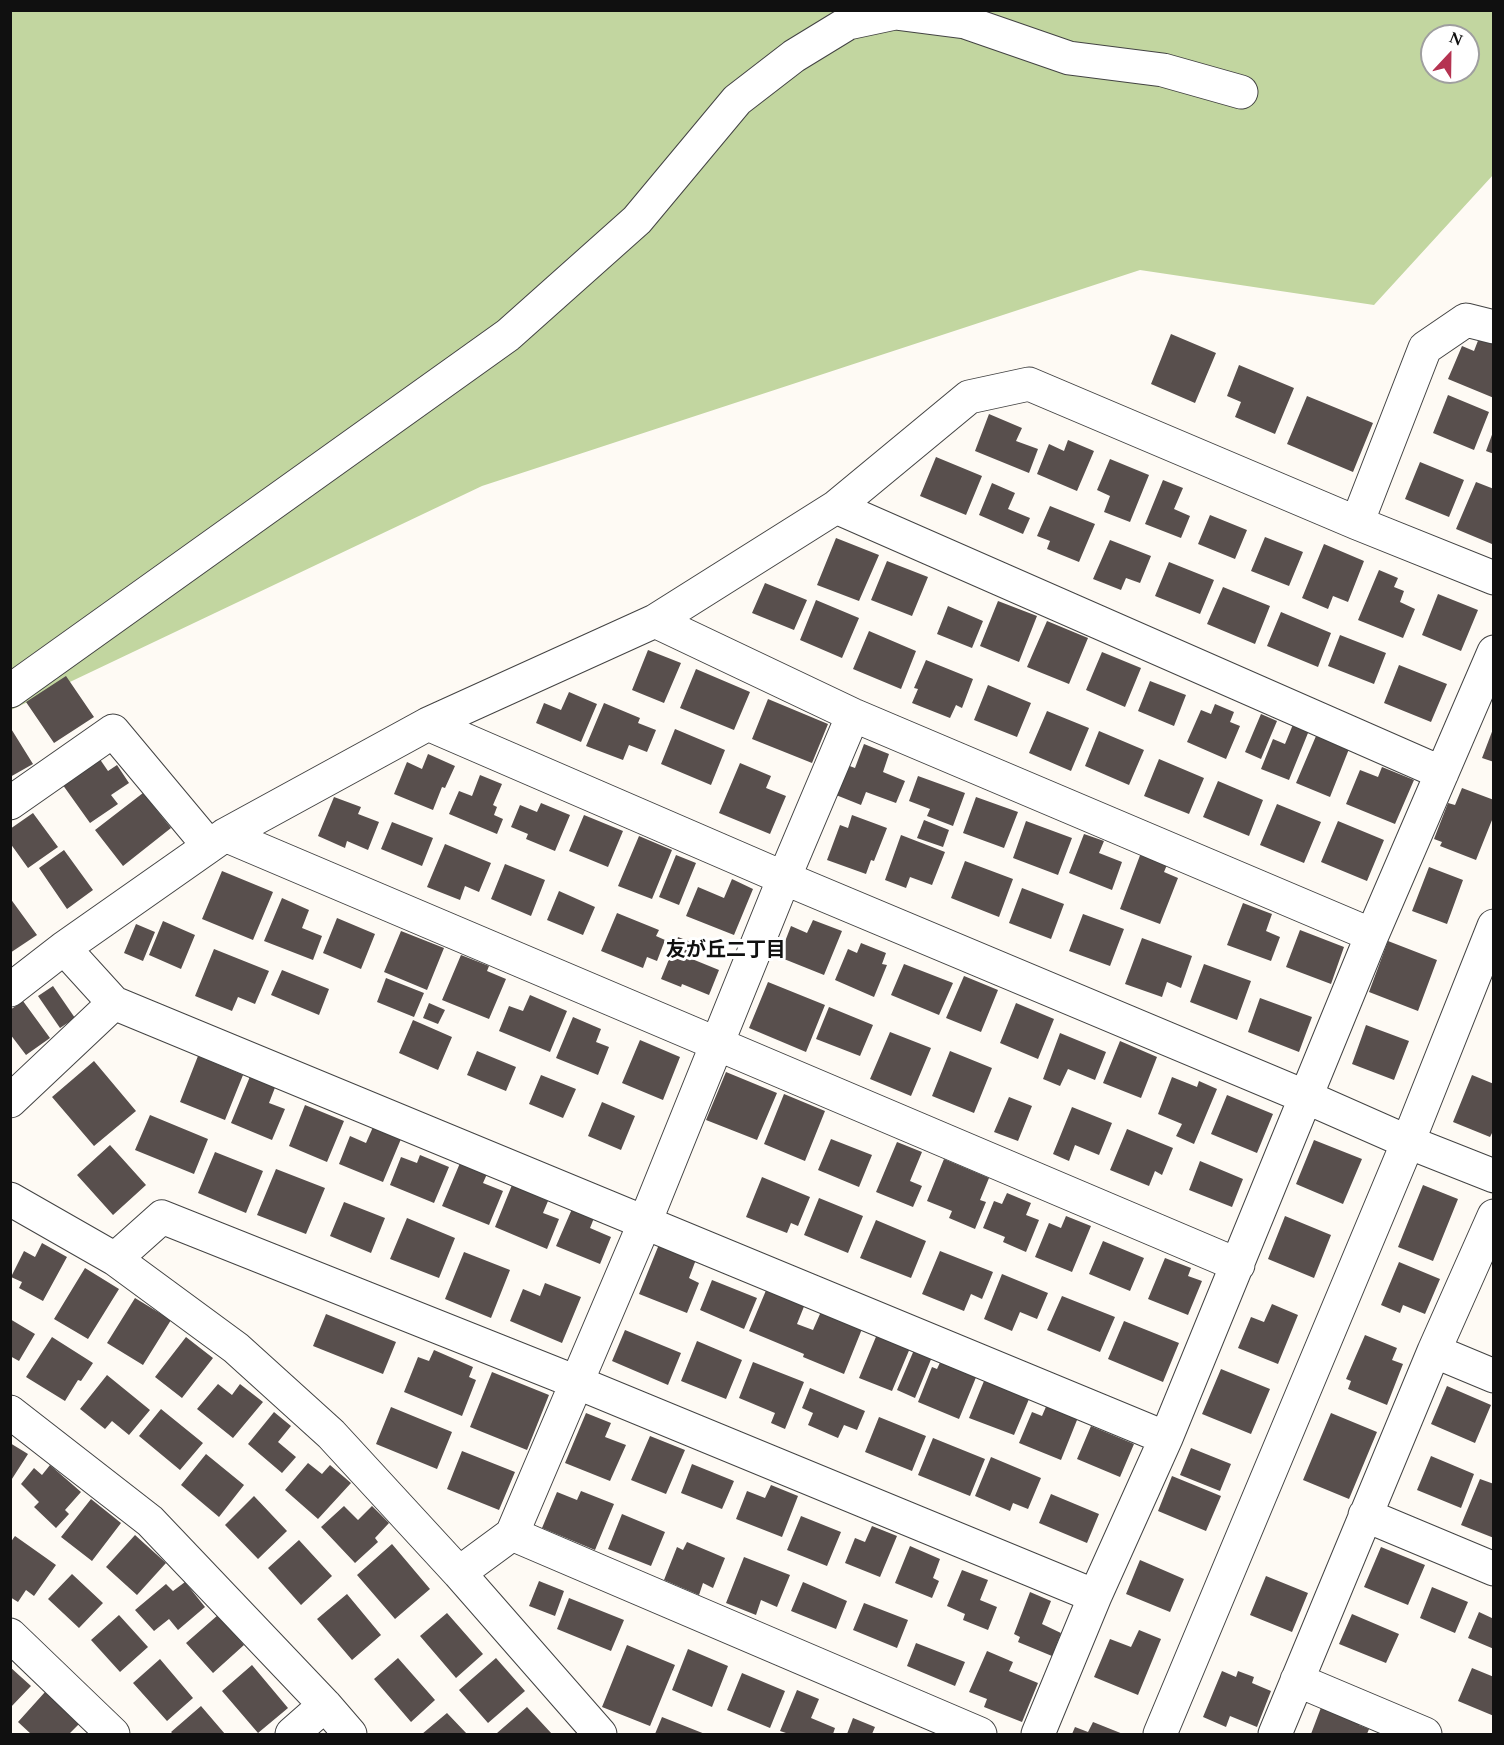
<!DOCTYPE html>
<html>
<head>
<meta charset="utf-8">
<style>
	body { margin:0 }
	#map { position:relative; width:1504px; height:1745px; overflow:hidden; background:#fefaf4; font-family:Spectral,serif }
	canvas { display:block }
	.frame { position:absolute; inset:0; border:12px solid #101010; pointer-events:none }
	.north { position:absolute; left:1420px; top:24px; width:60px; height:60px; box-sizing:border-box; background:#fff; border:2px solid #9f9f9f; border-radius:50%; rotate:22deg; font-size:16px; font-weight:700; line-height:24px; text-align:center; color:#101010 }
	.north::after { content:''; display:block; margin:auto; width:21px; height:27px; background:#b53351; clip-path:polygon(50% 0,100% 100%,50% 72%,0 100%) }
</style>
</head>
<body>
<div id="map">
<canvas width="1504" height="1745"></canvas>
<div class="frame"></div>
<div class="north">N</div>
</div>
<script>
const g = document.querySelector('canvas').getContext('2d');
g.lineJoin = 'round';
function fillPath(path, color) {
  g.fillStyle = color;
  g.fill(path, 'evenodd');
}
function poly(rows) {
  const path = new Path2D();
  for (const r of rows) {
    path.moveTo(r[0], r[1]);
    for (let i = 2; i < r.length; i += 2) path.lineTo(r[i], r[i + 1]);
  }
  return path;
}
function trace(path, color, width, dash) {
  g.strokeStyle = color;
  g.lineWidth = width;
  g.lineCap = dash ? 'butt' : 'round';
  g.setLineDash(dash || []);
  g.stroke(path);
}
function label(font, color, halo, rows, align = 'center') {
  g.font = font + ' Spectral,"Noto Sans JP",serif';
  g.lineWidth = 6;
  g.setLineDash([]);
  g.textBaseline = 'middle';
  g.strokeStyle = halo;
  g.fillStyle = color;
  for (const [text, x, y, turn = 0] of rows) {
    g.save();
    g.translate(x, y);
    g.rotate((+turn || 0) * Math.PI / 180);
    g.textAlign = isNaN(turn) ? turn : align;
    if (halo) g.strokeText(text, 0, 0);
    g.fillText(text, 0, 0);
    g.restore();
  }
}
const forest = poly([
	[11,11,1493,11,1493,175,1374,305,1140,270,482,486,11,710],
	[1432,36,1468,36,1468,72,1432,72]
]);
const building = poly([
	[1171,334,1216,353,1195,403,1151,384],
	[1479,338,1494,344,1494,398,1448,379,1462,346,1474,351],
	[1239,365,1294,388,1275,434,1235,417,1241,402,1227,396],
	[1448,395,1489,412,1474,450,1433,433],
	[1307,396,1373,423,1353,472,1287,444],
	[989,414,1022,428,1016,441,1038,449,1029,473,975,451],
	[1493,432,1494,432,1494,454,1486,451],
	[1068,440,1094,451,1077,491,1037,474,1049,444,1064,451],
	[936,457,982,476,966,515,920,496],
	[1110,459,1149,475,1130,522,1104,512,1110,496,1097,490],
	[1420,462,1464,480,1449,517,1405,499],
	[1163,480,1183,488,1174,509,1190,516,1181,538,1145,524],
	[1476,482,1494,489,1492,544,1456,529],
	[992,483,1015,493,1008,509,1030,518,1023,534,979,515],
	[1050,506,1095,524,1079,562,1047,549,1050,541,1037,536],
	[1210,515,1247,530,1235,559,1198,544],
	[1265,537,1303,552,1289,586,1251,571],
	[836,538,879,555,859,601,817,585],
	[1110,540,1151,556,1140,583,1126,578,1121,590,1093,579],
	[1324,544,1364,561,1348,602,1333,596,1328,609,1302,598],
	[887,561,928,577,912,616,871,600],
	[1169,562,1214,580,1200,614,1155,596],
	[1379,570,1398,578,1394,587,1404,591,1400,602,1415,609,1403,638,1358,620],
	[765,583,807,600,794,630,752,613],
	[1223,587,1270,606,1255,644,1207,624],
	[1438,594,1478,610,1461,651,1422,635],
	[816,600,859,618,842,658,800,640],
	[998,601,1037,616,1019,662,980,646],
	[948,606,983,621,972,648,937,634],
	[1281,612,1331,633,1318,667,1267,646],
	[1047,621,1088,638,1069,684,1027,667],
	[869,631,916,651,901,689,853,669],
	[1340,635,1386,653,1374,684,1328,666],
	[648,650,681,663,664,703,632,690],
	[1102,652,1141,668,1125,707,1086,690],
	[926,660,973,679,962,708,956,705,950,718,912,703,918,689,914,688],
	[1399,665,1447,684,1431,722,1384,703],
	[696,669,750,692,734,730,680,708],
	[66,676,94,717,54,743,26,702],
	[1150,681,1186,695,1174,726,1138,711],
	[988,685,1031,703,1017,737,974,720],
	[569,692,597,704,581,742,536,723,544,703,561,710],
	[768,699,828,724,812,763,752,739],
	[604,703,640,718,638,723,656,730,647,752,629,745,623,760,586,746],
	[1215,704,1234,712,1230,722,1240,726,1226,759,1187,742,1201,710,1211,714],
	[1047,711,1089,728,1071,771,1029,753],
	[1261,714,1277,721,1261,759,1245,752],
	[1294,722,1310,728,1289,780,1261,769,1273,739,1285,744],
	[10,727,33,764,10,777],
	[675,729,725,750,711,785,661,764],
	[1493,729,1494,729,1494,762,1482,758],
	[1099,731,1144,750,1129,785,1085,766],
	[1316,736,1349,749,1330,797,1296,783],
	[864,744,889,754,883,772,905,781,896,803,866,792,861,805,836,795,847,765,855,768],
	[428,754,455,766,445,788,442,787,433,810,394,794,407,762,422,769],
	[97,755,108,771,117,765,129,783,111,795,118,804,90,823,60,781],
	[1159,759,1204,778,1189,814,1144,796],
	[740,763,771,776,766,788,786,796,770,834,719,813],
	[1382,767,1414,780,1395,824,1346,804,1360,770,1378,777],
	[480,775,502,784,493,805,497,807,494,815,503,819,497,834,449,814,459,791,472,796],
	[918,776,965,793,953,826,927,816,930,809,909,801],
	[1218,781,1263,800,1249,836,1203,817],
	[1462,788,1494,800,1494,815,1476,860,1440,846,1442,842,1434,839,1448,803,1455,805],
	[143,793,171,828,123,866,95,830],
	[334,797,361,807,358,814,379,822,368,850,347,841,345,848,318,836],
	[976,797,1018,812,1004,848,963,833],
	[541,803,570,815,555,851,526,839,528,834,511,827,520,805,537,812],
	[1277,804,1321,822,1304,863,1260,845],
	[33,813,58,847,28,868,10,843,10,829],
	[584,815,623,831,608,867,569,851],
	[852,815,887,828,874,861,871,860,866,874,827,860,840,825,848,828],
	[924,820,949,830,943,847,917,838],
	[1026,821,1072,838,1058,875,1013,858],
	[1338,821,1384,840,1367,881,1321,862],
	[392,822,433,838,422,866,381,849],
	[1084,834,1104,841,1099,853,1122,862,1112,890,1069,873],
	[901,835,945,852,932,885,910,877,906,888,885,880],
	[639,836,672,850,652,899,618,886],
	[445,844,491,863,479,892,465,886,460,900,427,887],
	[64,850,93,890,67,909,39,868],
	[1142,850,1169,860,1164,872,1178,878,1160,924,1120,909],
	[676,855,696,863,679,905,659,897],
	[965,861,1013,879,999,917,951,898],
	[505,864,545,880,531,916,491,899],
	[1429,867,1463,880,1447,924,1412,911],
	[222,871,273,892,253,940,202,919],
	[732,879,753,889,734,935,686,916,698,887,724,898],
	[1022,888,1064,904,1051,939,1009,923],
	[559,891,595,907,583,935,547,920],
	[10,898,37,935,10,953],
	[282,898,309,910,302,928,322,936,313,960,264,941],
	[1243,903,1272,914,1266,931,1280,937,1271,961,1227,945],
	[617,913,659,930,656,936,665,940,657,961,647,957,643,968,601,951],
	[1083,914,1124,929,1110,966,1069,951],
	[337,918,375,934,361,969,323,953],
	[813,920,842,931,824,975,779,957,791,926,807,933],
	[163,921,195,935,181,969,149,955],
	[136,924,155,932,143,961,124,953],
	[1300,930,1344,947,1331,984,1286,967],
	[401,931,444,948,427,990,384,972],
	[678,937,698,945,692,959,719,970,709,995,682,984,681,987,661,979],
	[1142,938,1192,956,1181,988,1167,982,1162,997,1125,984],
	[1388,941,1437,960,1418,1011,1369,992],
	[861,943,886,953,882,964,887,965,874,997,835,980,848,949,857,953],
	[214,949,269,971,255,1004,238,997,232,1011,195,996],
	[461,955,489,966,487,971,506,979,489,1019,442,1000],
	[904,964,953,983,939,1015,891,995],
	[1204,964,1251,981,1237,1020,1190,1002],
	[282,970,329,989,319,1015,271,995],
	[964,976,998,990,981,1032,946,1018],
	[386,978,424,993,414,1017,377,1002],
	[768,982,825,1005,806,1052,749,1028],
	[53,986,75,1018,60,1028,38,996],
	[530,995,567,1011,550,1052,499,1031,509,1006,523,1011],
	[1260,998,1312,1017,1299,1052,1248,1032],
	[23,1001,50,1038,26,1055,10,1034,10,1010],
	[429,1003,445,1010,438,1024,423,1018],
	[1016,1003,1054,1019,1038,1059,1000,1043],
	[829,1007,873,1025,860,1056,816,1039],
	[573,1017,601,1029,596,1042,609,1047,598,1075,556,1058],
	[413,1020,452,1037,438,1070,399,1053],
	[1366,1025,1409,1041,1394,1080,1352,1064],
	[890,1032,931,1048,911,1096,870,1079],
	[1060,1033,1106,1052,1095,1080,1068,1069,1060,1086,1043,1079],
	[640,1040,680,1057,663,1100,622,1083],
	[1120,1041,1157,1057,1141,1098,1103,1083],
	[477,1051,516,1067,506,1091,467,1075],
	[950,1051,992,1068,974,1113,932,1096],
	[198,1056,243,1075,225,1120,180,1102],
	[94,1061,136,1111,94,1146,52,1097],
	[726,1072,777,1093,757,1140,706,1120],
	[251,1074,276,1085,269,1103,285,1109,272,1140,231,1123],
	[541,1075,576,1089,563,1118,529,1104],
	[1472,1075,1494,1084,1494,1129,1490,1137,1453,1122],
	[1172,1077,1197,1087,1199,1081,1217,1089,1194,1144,1176,1136,1182,1124,1158,1114],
	[784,1094,825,1111,805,1161,764,1144],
	[1227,1095,1273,1114,1257,1153,1211,1134],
	[1009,1097,1032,1106,1018,1141,994,1132],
	[602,1102,635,1116,621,1150,588,1136],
	[305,1105,344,1121,327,1162,289,1146],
	[1072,1107,1112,1123,1099,1155,1075,1145,1069,1161,1053,1154],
	[150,1115,208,1139,194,1174,135,1150],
	[373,1127,401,1139,383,1182,339,1164,350,1136,366,1143],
	[1127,1129,1173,1148,1162,1175,1155,1171,1149,1186,1110,1170],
	[831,1139,872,1155,859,1187,818,1170],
	[1314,1140,1362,1159,1343,1204,1296,1184],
	[897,1142,922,1152,910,1181,922,1186,913,1207,876,1192],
	[110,1145,146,1185,113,1215,77,1175],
	[215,1152,263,1171,246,1213,198,1193],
	[420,1155,449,1167,434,1203,390,1185,401,1157,417,1163],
	[944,1159,989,1178,980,1200,986,1202,975,1229,949,1218,952,1211,927,1201],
	[1200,1161,1243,1179,1232,1207,1189,1190],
	[460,1163,487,1174,483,1183,503,1191,489,1225,442,1206],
	[276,1169,325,1188,306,1234,257,1215],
	[762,1177,810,1197,798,1226,791,1223,787,1233,746,1217],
	[512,1185,548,1201,543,1213,559,1219,547,1249,495,1227],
	[1423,1185,1458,1199,1433,1261,1398,1247],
	[1007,1193,1031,1203,1026,1215,1039,1220,1026,1252,1003,1242,1005,1237,983,1228,994,1201,1002,1204],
	[819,1198,863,1216,848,1253,804,1235],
	[344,1202,385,1218,371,1253,330,1236],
	[572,1209,594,1218,590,1228,611,1237,600,1264,556,1246],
	[1066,1216,1091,1226,1072,1272,1035,1257,1049,1223,1061,1228],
	[1285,1216,1331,1235,1314,1278,1268,1259],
	[407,1218,455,1238,439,1278,390,1259],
	[876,1220,926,1241,911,1278,860,1258],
	[1103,1241,1144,1258,1130,1291,1089,1274],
	[660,1242,697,1257,689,1278,699,1283,687,1313,639,1294],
	[42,1243,67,1257,43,1301,19,1288,22,1282,11,1277,24,1251,35,1257],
	[940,1251,993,1272,982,1299,971,1294,964,1311,922,1294],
	[464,1252,510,1270,491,1318,445,1299],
	[1165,1258,1191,1268,1188,1276,1202,1281,1188,1315,1148,1299],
	[1399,1262,1440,1279,1425,1314,1403,1305,1400,1313,1381,1305],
	[85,1268,119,1289,88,1339,54,1319],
	[1002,1274,1048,1293,1037,1319,1020,1312,1012,1331,984,1319],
	[712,1280,757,1298,744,1329,700,1310],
	[545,1283,581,1297,562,1343,510,1321,523,1289,540,1296],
	[767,1288,805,1304,797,1324,813,1330,823,1307,864,1324,844,1374,803,1357,804,1354,749,1331],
	[1062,1296,1115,1317,1100,1352,1047,1330],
	[135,1298,171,1320,143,1365,107,1343],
	[1272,1304,1298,1315,1278,1364,1238,1348,1251,1317,1264,1322],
	[326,1314,396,1342,383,1374,313,1346],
	[10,1319,35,1334,19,1361,10,1356],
	[1124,1321,1179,1343,1163,1382,1108,1359],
	[880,1327,913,1341,892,1391,859,1378],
	[625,1330,681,1353,668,1385,612,1361],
	[1365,1335,1397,1348,1392,1360,1403,1364,1387,1405,1348,1389,1351,1381,1346,1379],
	[52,1337,93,1363,81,1381,78,1380,65,1401,26,1377],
	[186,1337,213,1358,182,1398,155,1377],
	[697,1341,742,1360,726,1399,681,1381],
	[434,1350,473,1367,469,1377,476,1380,462,1416,404,1392,418,1357,429,1361],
	[914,1350,932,1357,915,1398,897,1390],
	[943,1356,979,1370,959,1419,918,1402,932,1367,937,1369],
	[753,1362,804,1382,785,1429,771,1423,775,1413,739,1398],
	[1221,1369,1270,1389,1251,1434,1202,1414],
	[492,1372,549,1395,527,1450,470,1427],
	[107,1375,150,1410,129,1435,112,1421,105,1429,80,1409],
	[984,1381,1029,1399,1014,1435,969,1418],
	[218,1384,232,1395,240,1384,263,1402,233,1438,197,1409],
	[1447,1386,1491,1405,1475,1443,1431,1424],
	[810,1388,865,1411,857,1430,844,1425,838,1438,808,1425,813,1413,802,1408],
	[1048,1402,1079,1415,1061,1460,1019,1443,1032,1412,1042,1416],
	[391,1407,452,1432,437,1469,376,1444],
	[161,1409,203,1443,180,1470,139,1436],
	[274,1412,291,1426,278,1442,296,1457,282,1473,248,1444],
	[586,1413,611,1423,605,1437,626,1445,610,1481,565,1463],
	[1331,1413,1377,1432,1349,1499,1303,1480],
	[879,1417,926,1436,912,1471,865,1452],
	[1091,1426,1134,1444,1120,1477,1077,1459],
	[650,1436,685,1450,666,1494,631,1480],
	[933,1438,985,1459,970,1496,918,1475],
	[10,1443,28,1454,10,1482],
	[1191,1448,1231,1464,1220,1491,1180,1475],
	[462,1451,515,1472,499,1510,447,1489],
	[206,1454,244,1485,219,1517,181,1485],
	[1431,1456,1474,1474,1461,1508,1417,1490],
	[991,1457,1041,1478,1028,1509,1013,1503,1010,1511,975,1496],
	[308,1463,322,1474,330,1465,351,1483,318,1519,285,1490],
	[692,1464,734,1481,722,1509,681,1493],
	[50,1465,81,1492,65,1510,69,1514,56,1528,34,1507,39,1502,21,1484,34,1468,42,1475],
	[1172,1476,1221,1496,1206,1531,1158,1511],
	[1480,1479,1494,1484,1494,1538,1461,1525],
	[771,1485,798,1496,782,1537,736,1519,747,1491,765,1498],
	[581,1491,614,1504,595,1550,542,1528,557,1492,577,1500],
	[1051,1494,1099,1514,1087,1543,1039,1523],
	[254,1496,287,1531,258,1559,225,1525],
	[91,1499,121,1523,92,1561,61,1537],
	[344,1506,358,1520,372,1506,389,1523,375,1538,378,1542,355,1563,321,1527],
	[622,1514,665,1532,651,1566,608,1549],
	[801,1516,841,1532,827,1566,787,1550],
	[872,1526,897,1536,880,1577,845,1563,855,1538,865,1542],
	[135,1535,166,1563,137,1595,106,1567],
	[15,1536,56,1565,34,1596,26,1590,18,1602,10,1597,10,1543],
	[299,1540,332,1576,301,1605,268,1568],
	[687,1542,725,1558,713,1588,703,1583,699,1595,664,1580,677,1547,683,1550],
	[392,1544,430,1589,395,1619,357,1575],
	[910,1546,940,1559,933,1578,939,1581,932,1598,895,1583],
	[1381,1547,1425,1565,1408,1605,1364,1587],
	[744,1557,790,1575,777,1607,761,1600,756,1615,726,1603],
	[1140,1560,1184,1579,1170,1612,1126,1594],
	[962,1570,988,1580,980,1600,997,1607,988,1630,963,1620,965,1614,947,1606],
	[72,1574,103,1603,79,1628,48,1599],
	[1266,1576,1308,1593,1292,1632,1250,1615],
	[539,1581,564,1591,555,1616,529,1606],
	[185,1582,205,1607,178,1630,169,1619,154,1631,135,1610,166,1584,173,1591],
	[803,1582,847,1601,836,1629,791,1611],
	[1432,1587,1468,1602,1455,1633,1420,1618],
	[1030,1592,1051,1601,1042,1624,1061,1633,1052,1656,1018,1642,1020,1637,1014,1634],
	[347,1594,381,1635,352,1660,317,1619],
	[569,1598,624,1620,611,1651,557,1629],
	[864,1603,908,1620,897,1648,853,1630],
	[1479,1612,1494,1619,1494,1649,1468,1638],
	[447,1613,483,1654,456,1678,420,1636],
	[1352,1614,1399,1634,1386,1663,1339,1644],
	[119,1615,148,1647,120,1672,91,1640],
	[218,1615,244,1645,213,1673,186,1643],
	[1139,1630,1161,1639,1138,1695,1094,1677,1110,1639,1131,1647],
	[916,1643,965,1662,955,1686,907,1666],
	[627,1645,675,1665,650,1726,602,1707],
	[688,1649,728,1666,712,1707,672,1690],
	[987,1651,1013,1662,1009,1671,1038,1683,1022,1722,984,1707,987,1699,969,1692],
	[398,1658,435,1700,411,1722,374,1679],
	[496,1658,525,1691,488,1723,459,1690],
	[160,1659,193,1698,167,1721,133,1683],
	[252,1665,288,1708,258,1733,222,1691],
	[10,1667,31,1686,10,1708],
	[1472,1668,1494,1677,1494,1716,1458,1701],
	[1222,1671,1236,1677,1238,1671,1254,1677,1252,1683,1271,1691,1257,1727,1230,1716,1226,1727,1203,1717],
	[742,1673,785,1691,770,1728,727,1710],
	[797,1690,819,1699,811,1718,835,1728,833,1734,789,1734,780,1731],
	[45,1692,79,1724,69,1734,31,1734,18,1722],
	[1322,1705,1360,1721,1359,1725,1369,1729,1367,1734,1311,1734],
	[201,1706,225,1734,173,1734,171,1732],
	[527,1707,552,1734,498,1734,497,1733],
	[447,1713,467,1734,422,1734],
	[662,1717,705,1734,655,1734],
	[853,1718,875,1727,872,1734,847,1734],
	[1093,1722,1123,1734,1072,1734,1075,1727,1088,1732]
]);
const minor = poly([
	[836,507,1442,773],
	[1357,523,1425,348,1466,320,1494,327],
	[655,621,853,715,1372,935],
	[10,691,508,335,637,220,737,100,794,56,848,23,895,13,965,22,1069,58,1163,70,1241,92],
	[428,724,784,878,1306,1097,1408,1142,1494,1176],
	[10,803,113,731,209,846],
	[225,835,1238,1265],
	[64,948,114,1003,1166,1438],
	[10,990,64,948,225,835,428,724,655,621,836,507,969,397,1029,384,1357,523,1494,578],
	[10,1101,114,1003],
	[10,1199,115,1259,236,1348,331,1434,459,1573,600,1734],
	[115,1259,162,1217,576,1382,1095,1596],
	[1434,1351,1494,1376],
	[10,1412,150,1521,325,1705,350,1734],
	[1365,1515,1494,1569],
	[512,1534,980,1734],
	[459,1573,512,1534,645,1222,784,878,853,715],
	[10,1635,113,1734],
	[1297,1680,1425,1734],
	[292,1734,325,1705],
	[1038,1734,1095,1596,1166,1438,1372,935,1494,652],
	[1160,1734,1408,1142,1494,926],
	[1275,1734,1434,1351,1494,1216]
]);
const neighbourhoodNames = [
	["友が丘二丁目",726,952]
];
fillPath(forest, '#c2d6a0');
fillPath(building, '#584f4d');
trace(minor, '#434343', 35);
trace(minor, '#fff', 33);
label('bold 20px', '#101010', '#fff', neighbourhoodNames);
</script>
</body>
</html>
